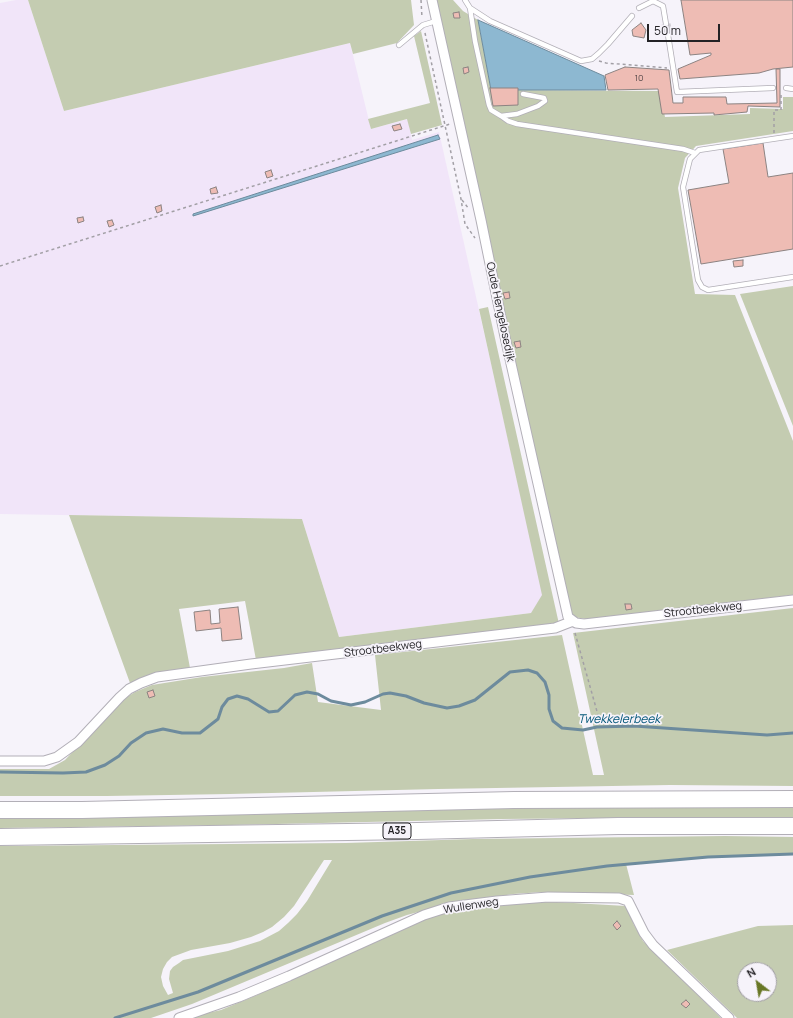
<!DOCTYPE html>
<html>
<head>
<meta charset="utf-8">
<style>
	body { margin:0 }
	#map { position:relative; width:793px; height:1018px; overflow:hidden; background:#f6f3fa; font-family:Manrope,sans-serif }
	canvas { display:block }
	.north { position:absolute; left:737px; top:962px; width:40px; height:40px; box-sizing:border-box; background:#f6f3fa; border:1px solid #a29fa5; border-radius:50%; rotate:329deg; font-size:11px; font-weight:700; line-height:16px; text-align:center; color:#232225 }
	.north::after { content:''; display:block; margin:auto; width:14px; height:18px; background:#687725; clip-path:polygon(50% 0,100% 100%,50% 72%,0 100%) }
	.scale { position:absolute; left:647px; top:24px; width:73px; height:18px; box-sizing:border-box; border:2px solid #232225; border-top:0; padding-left:5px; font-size:12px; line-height:14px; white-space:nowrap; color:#232225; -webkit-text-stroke:3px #f6f3fa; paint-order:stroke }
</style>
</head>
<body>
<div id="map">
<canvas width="793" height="1018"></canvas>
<div class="north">N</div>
<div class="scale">50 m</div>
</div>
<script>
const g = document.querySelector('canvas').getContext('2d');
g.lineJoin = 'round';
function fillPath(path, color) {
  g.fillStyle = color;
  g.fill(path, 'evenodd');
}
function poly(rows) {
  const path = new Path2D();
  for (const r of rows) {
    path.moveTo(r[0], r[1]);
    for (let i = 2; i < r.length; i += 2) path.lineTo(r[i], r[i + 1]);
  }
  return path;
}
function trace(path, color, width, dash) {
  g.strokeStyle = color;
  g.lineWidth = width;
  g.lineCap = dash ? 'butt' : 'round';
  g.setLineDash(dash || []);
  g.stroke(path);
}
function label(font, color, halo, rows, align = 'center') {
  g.font = font + ' Manrope,sans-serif';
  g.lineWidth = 3.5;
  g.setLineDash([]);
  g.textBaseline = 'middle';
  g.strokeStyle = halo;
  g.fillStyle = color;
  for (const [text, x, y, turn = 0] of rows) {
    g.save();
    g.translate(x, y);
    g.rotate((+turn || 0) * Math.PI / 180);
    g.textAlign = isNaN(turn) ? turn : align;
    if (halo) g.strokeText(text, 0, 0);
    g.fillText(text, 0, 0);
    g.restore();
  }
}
const industrial = poly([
	[16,0,28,0,64,111,350,43,371,129,408,119,412,140,439,132,543,595,531,613,339,637,302,519,0,514,0,3]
]);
const green = poly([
	[28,0,411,0,414,25,397,43,353,54,350,43,64,111],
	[435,0,453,0,463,11,478,20,491,90,660,91,665,117,750,114,750,108,783,109,783,97,793,97,793,131,696,146,685,158,678,188,695,294,735,295,793,441,793,595,586,619,574,617,570,612],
	[421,31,442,125,411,134,407,119,371,129,368,119,430,103,414,36],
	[793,286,793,426,740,294],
	[488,307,559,624,355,647,256,660,245,601,179,609,190,668,150,675,130,683,69,515,302,519,339,637,531,613,542,595,479,309],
	[793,608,793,786,670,785,438,789,230,794,107,796,0,796,0,769,49,769,65,760,111,711,122,700,135,692,152,685,202,677,284,668,312,663,318,702,381,710,375,655,562,635,593,775,604,775,573,633],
	[793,805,793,818,720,817,502,819,231,825,0,828,0,812,489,806],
	[725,836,793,837,793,854,708,857,626,864,634,895,542,892,513,894,448,904,407,915,385,923,192,1004,151,1018,0,1018,0,846,346,843,473,839],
	[324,860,332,860,307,901,297,914,288,923,279,931,260,941,228,951,183,960,179,963,173,967,170,971,169,979,173,993,168,995,163,986,161,977,163,969,167,962,172,957,191,950,230,943,251,937,263,932,272,927,284,917,294,906],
	[526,902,556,902,626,906,634,925,643,941,721,1018,185,1018,221,1010,257,995,323,962,427,918,454,911],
	[793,925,793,1018,737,1018,667,950,758,926],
	[745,970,769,970,769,994,745,994]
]);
const water = poly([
	[478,20,604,76,606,90,491,90,478,20],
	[438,135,440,139,193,216,193,214,438,135]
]);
const stream = poly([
	[0,772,63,773,86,772,105,765,119,756,131,743,146,733,163,729,182,733,200,733,218,719,222,707,228,699,237,696,248,699,269,712,278,711,295,695,307,692,318,694,331,701,351,705,365,702,383,694,390,693,406,696,424,703,447,708,459,706,475,700,510,672,528,670,537,673,545,682,549,695,549,709,553,721,562,728,583,730,597,727,634,726,767,735,793,733],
	[115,1018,198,992,382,916,451,893,530,877,607,866,708,857,793,854]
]);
const building = poly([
	[681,0,793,0,793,67,773,69,759,73,680,79,678,69,711,55,711,53,690,55,681,0],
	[459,12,460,18,454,18,453,13,459,12],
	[641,23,646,30,644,38,633,36,632,30,641,23],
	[468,67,469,72,464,74,463,68,468,67],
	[625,67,669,70,673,103,683,103,683,97,726,97,727,104,777,103,776,69,780,69,780,107,748,106,747,112,714,115,714,113,662,114,658,89,608,90,605,75,625,67],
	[490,88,518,88,518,105,493,106,490,88],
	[400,124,402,129,394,131,392,126,400,124],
	[763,143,768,177,793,173,793,249,701,264,688,190,729,183,723,149,763,143],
	[271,170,273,176,267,178,265,172,271,170],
	[216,187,218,193,211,194,210,189,216,187],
	[161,205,162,211,157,213,155,207,161,205],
	[83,217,84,221,78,223,77,218,83,217],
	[112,220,114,225,109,227,107,221,112,220],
	[743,260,743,266,734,267,733,261,743,260],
	[509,292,510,298,505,299,503,293,509,292],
	[520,341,521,347,516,348,514,342,520,341],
	[625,604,631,604,632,609,626,610,625,604],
	[238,607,242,639,222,641,221,628,196,631,194,612,210,610,211,624,220,623,219,609,238,607],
	[153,690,155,696,149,698,147,692,153,690],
	[617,921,621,926,617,930,613,925,617,921],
	[686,1000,690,1004,686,1008,681,1004,686,1000]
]);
const streetTunnel = poly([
	[666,24,668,35]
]);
const path = poly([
	[421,0,422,18],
	[425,33,461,199,465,224,475,238],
	[599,61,606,63,667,68],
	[774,133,774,110,781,110,781,94],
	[462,200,469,209],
	[0,266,450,124],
	[575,633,598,715]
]);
const lane = poly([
	[465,0,470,8,490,21,581,61,592,59,599,53,608,44,632,16],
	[470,8,475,41,489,105,491,110,501,116,517,114,538,106,545,101,544,98,523,94],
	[639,8,653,1,663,6,666,24],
	[668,35,677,92,773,88],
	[399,45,423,25,436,21],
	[786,88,793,89],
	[501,116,508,121,517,124,683,149,695,153],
	[793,136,699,150,690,159,683,187,698,280,702,287,708,290,793,277]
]);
const street = poly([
	[432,0,481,220,505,337,568,617,576,623,584,624,793,600],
	[0,761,44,761,57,757,78,742,120,697,129,689,141,683,157,677,251,664,555,628,573,621],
	[179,1018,239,997,289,976,424,915,449,907,497,901,548,897,619,898,628,901,644,933,653,945,729,1018]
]);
const highway = poly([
	[0,810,82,810,514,800,793,799],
	[0,837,417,831,618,826,793,826]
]);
const numberNames = [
	["10",639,78]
];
const shields = [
	[397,831,28]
];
const shieldNames = [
	["A35",397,831]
];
const streetNames = [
	["Oude Hengelosedijk",500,312,78],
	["Strootbeekweg",703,610,-6],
	["Strootbeekweg",383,649,-7],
	["Wullenweg",471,906,-9]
];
const waterNames = [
	["Twekkelerbeek",619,720]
];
fillPath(industrial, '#f1e5f9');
fillPath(green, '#c4ccb1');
fillPath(water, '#8db8d1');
trace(water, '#6d8b9d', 1);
trace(stream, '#6d8b9d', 3);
fillPath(building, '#eebcb4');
trace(building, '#8c8382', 1);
trace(streetTunnel, '#ccc9cf', 9, [9, 4.5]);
trace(lane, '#b2afb7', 6);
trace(street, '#b2afb7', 11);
trace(highway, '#b2afb7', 18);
trace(path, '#a29fa5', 1.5, [3, 3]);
trace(lane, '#fff', 4.5);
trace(street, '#fff', 9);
trace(highway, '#fff', 16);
label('9px', '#564849', null, numberNames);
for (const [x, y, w] of shields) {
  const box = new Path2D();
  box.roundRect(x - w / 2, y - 8, w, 16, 3);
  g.fillStyle = '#f6f3fa';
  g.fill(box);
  trace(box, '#232225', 1);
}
label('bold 10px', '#232225', null, shieldNames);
label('11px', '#232225', '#f6f3fa', streetNames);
label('italic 12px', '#057', '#f6f3fa', waterNames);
</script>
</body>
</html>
